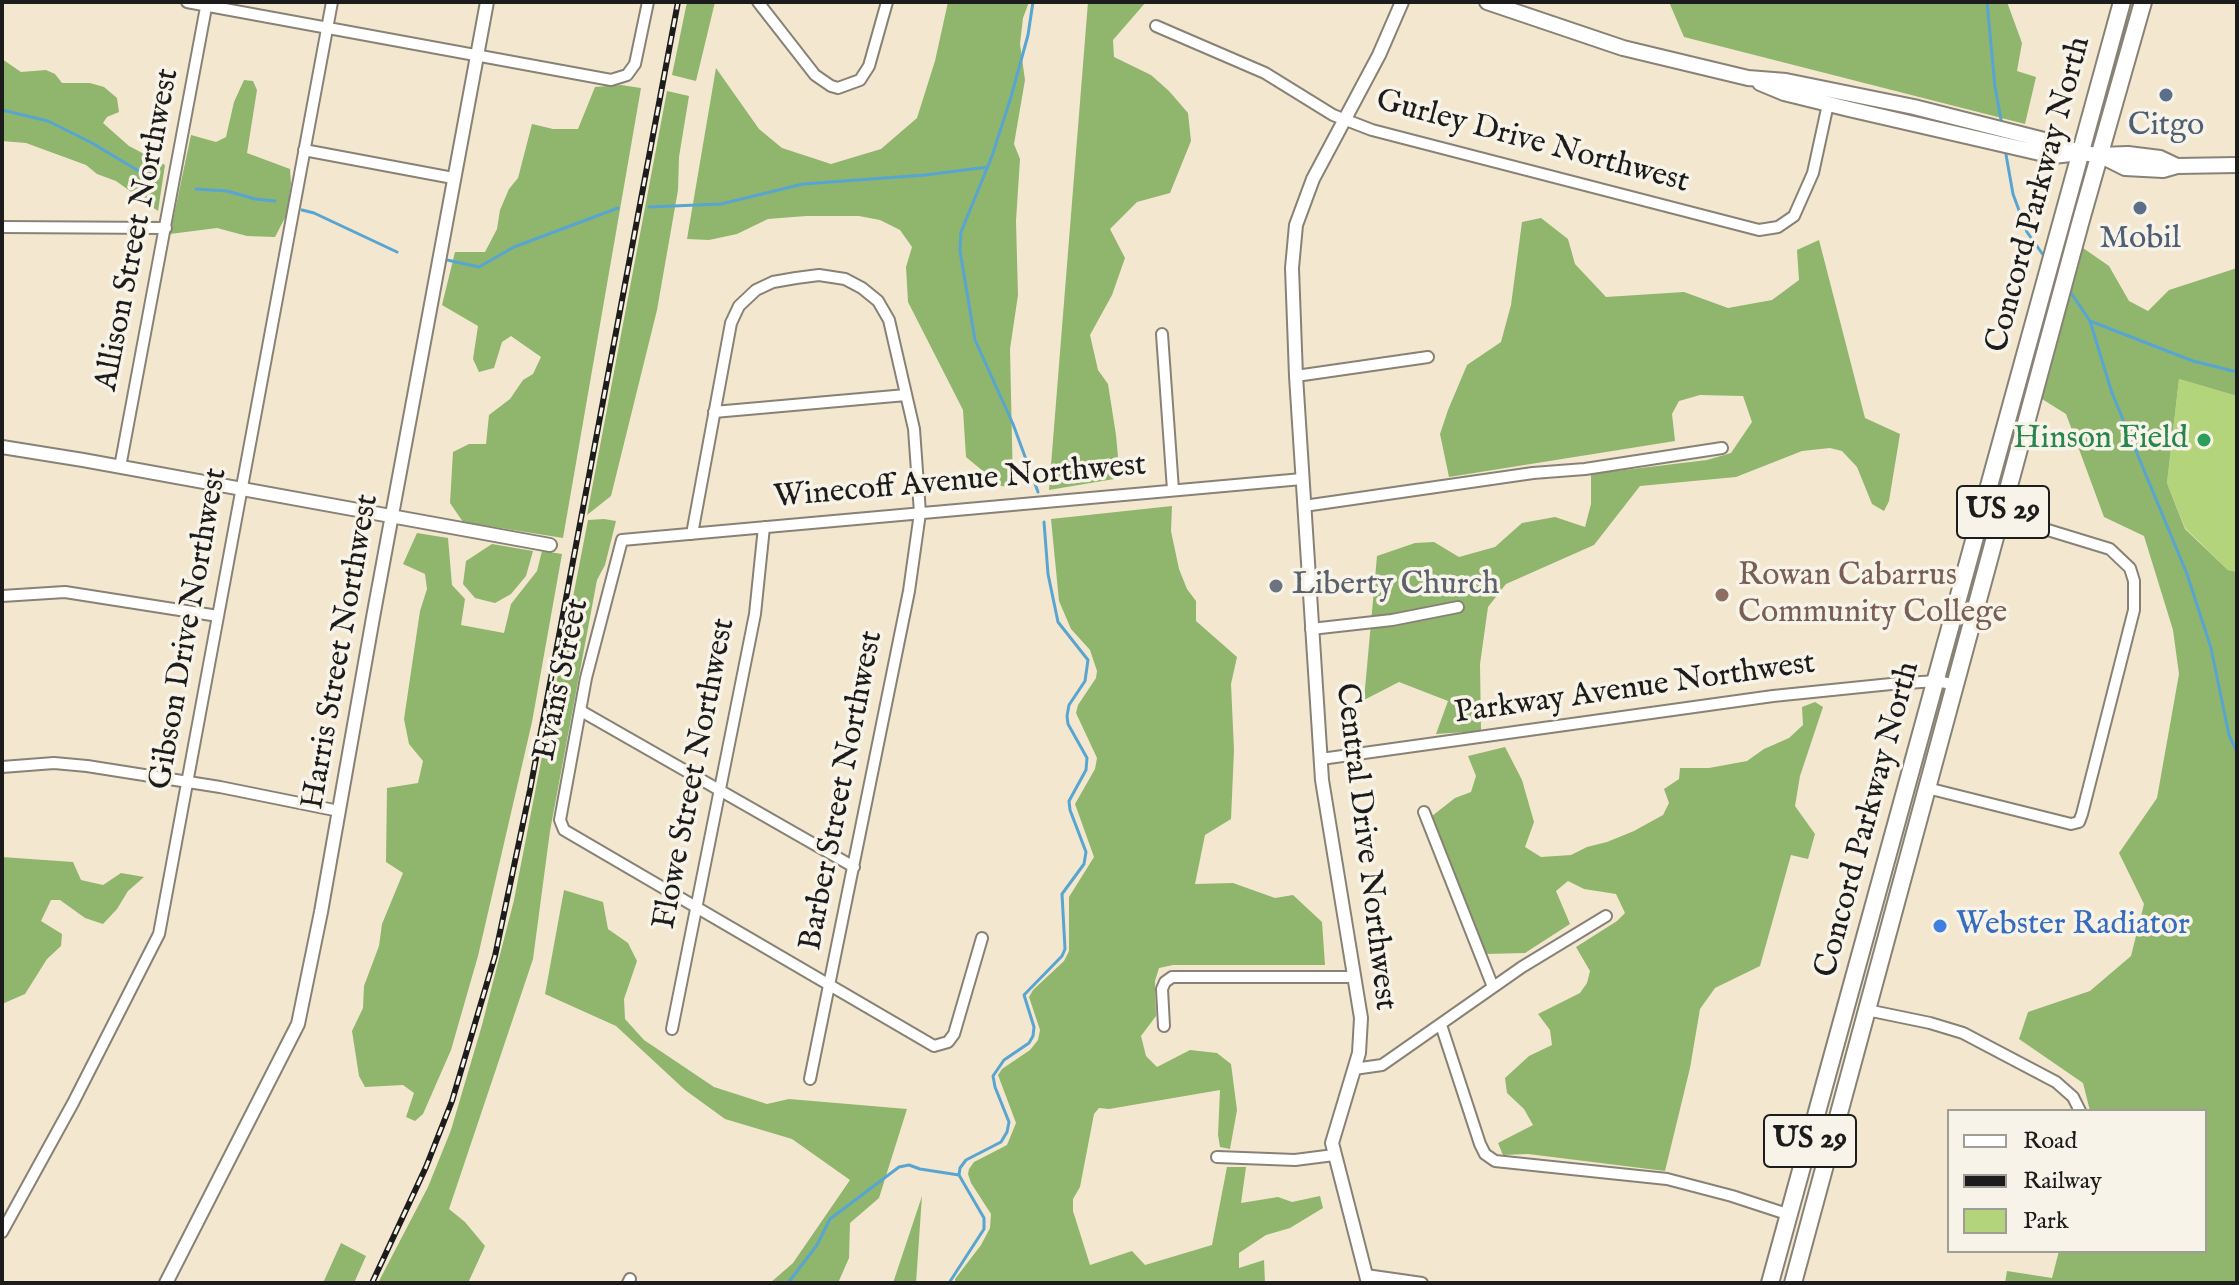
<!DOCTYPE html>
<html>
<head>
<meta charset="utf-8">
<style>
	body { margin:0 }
	#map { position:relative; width:2239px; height:1285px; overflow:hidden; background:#f3e7d0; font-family:"IM FELL English",serif }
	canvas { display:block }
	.frame { position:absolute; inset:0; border:4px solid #1c1c1c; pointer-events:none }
	.legend { position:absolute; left:1947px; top:1109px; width:260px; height:144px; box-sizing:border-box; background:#f7f3e8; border:2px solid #9f9d96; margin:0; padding:10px 14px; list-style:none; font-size:24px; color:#1c1c1c }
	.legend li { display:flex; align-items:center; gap:16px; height:40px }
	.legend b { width:40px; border:2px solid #9f9d96 }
</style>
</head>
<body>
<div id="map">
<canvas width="2239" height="1285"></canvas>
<div class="frame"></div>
<ul class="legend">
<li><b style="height:10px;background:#fff"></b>Road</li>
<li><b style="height:10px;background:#1c1c1c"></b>Railway</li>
<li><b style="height:22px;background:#b4d47c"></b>Park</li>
</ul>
</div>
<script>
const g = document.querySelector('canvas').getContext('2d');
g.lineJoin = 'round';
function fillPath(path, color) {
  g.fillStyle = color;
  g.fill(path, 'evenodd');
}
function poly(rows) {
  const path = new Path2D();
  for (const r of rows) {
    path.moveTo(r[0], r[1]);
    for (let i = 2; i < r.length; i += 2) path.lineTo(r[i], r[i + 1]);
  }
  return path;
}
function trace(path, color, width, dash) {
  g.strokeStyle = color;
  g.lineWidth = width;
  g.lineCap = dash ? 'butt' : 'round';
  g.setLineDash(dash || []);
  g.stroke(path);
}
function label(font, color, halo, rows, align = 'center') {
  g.font = font + ' "IM FELL English",serif';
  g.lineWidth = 7;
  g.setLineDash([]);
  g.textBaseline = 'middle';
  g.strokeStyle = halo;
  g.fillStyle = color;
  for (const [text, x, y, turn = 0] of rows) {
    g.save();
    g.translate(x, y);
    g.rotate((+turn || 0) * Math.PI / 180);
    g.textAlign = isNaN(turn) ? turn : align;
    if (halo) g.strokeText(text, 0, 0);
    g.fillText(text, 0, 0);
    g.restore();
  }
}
const green = poly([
	[2179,379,2237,396,2237,572,2228,570,2185,528,2167,483]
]);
const forest = poly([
	[687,2,715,2,696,81,672,75],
	[948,2,1029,2,1023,18,1020,44,1025,80,1014,144,1020,159,1016,221,1018,295,1010,349,1013,487,1001,486,966,457,963,410,908,302,906,267,912,247,900,230,880,220,859,216,806,216,768,219,737,234,709,240,687,239,716,68,759,129,782,148,831,164,881,149,917,118,935,61],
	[1088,2,1146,2,1113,40,1114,57,1151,75,1169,91,1188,113,1191,141,1170,193,1137,202,1110,229,1125,258,1112,295,1090,335,1098,370,1108,384,1116,435,1120,478,1049,490],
	[1669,2,2007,2,2022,43,2017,71,2036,77,2025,124,1684,37],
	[2,59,21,72,46,70,55,74,62,83,90,83,104,87,117,98,119,112,107,117,103,123,129,146,165,165,158,211,116,181,97,174,86,165,26,143,2,141],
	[244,80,253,81,257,90,247,153,290,169,291,184,287,214,275,237,247,236,217,228,170,234,191,135,216,142,226,137,234,102],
	[621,85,641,88,563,538,463,522,450,503,453,452,469,444,486,444,489,415,510,399,523,380,533,374,541,357,511,336,502,342,494,368,479,372,473,359,478,326,442,305,455,252,485,252,497,229,500,210,509,189,518,178,532,124,553,129,578,129,595,87],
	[667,91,689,96,679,157,678,190,657,310,611,496,587,515],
	[1541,218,1568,239,1575,264,1606,297,1684,292,1728,308,1772,300,1799,280,1797,250,1819,240,1865,418,1900,434,1889,501,1884,511,1872,504,1857,467,1842,451,1830,448,1802,451,1736,477,1640,486,1594,545,1506,584,1488,607,1480,664,1481,731,1436,734,1448,701,1399,682,1364,700,1377,556,1415,543,1434,542,1459,557,1495,547,1522,523,1555,517,1585,527,1591,504,1591,474,1707,460,1731,453,1752,422,1743,396,1700,395,1679,401,1672,414,1675,441,1449,477,1440,434,1448,410,1467,365,1501,342,1511,305,1522,222],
	[2083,248,2109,266,2129,301,2148,311,2169,290,2237,268,2237,396,2179,379,2167,483,2185,529,2228,570,2237,572,2237,1283,2005,1283,2007,1271,2052,1278,2059,1251,2205,1251,2205,1111,2090,1111,2083,1083,2019,1039,2028,1012,2090,991,2131,956,2144,904,2119,853,2157,798,2179,674,2173,630,2144,536,2104,517,2066,414,2042,399],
	[1172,506,1171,531,1179,569,1187,589,1196,601,1196,621,1237,657,1231,684,1234,750,1231,819,1205,835,1195,884,1233,883,1275,898,1293,895,1322,922,1325,965,1173,965,1159,968,1155,981,1156,1016,1141,1036,1146,1056,1157,1067,1190,1050,1217,1053,1231,1064,1237,1110,1230,1149,1220,1147,1218,1135,1220,1090,1109,1109,1099,1108,1094,1114,1080,1187,1073,1199,1073,1211,1090,1265,1132,1251,1145,1265,1212,1245,1227,1167,1246,1167,1241,1203,1278,1197,1292,1202,1320,1196,1323,1208,1290,1228,1266,1235,1239,1253,1239,1268,1264,1260,1265,1283,955,1283,955,1279,981,1245,990,1228,991,1214,971,1183,968,1174,969,1169,974,1162,1007,1145,1016,1123,998,1075,1002,1069,1030,1050,1038,1040,1040,1030,1029,997,1033,990,1064,961,1069,951,1069,897,1094,857,1075,804,1095,769,1097,758,1076,713,1078,705,1096,678,1097,671,1090,650,1071,629,1059,601,1051,519],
	[604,519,616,521,605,565,597,580,550,831,533,959,449,1209,465,1222,485,1246,468,1283,378,1283,428,1187,451,1130,482,1025,514,900,588,520],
	[417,533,448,538,452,585,465,599,461,625,504,633,511,604,537,571,542,551,562,554,532,722,478,956,451,1050,423,1114,415,1121,406,1117,414,1093,403,1085,365,1087,359,1076,352,1031,363,1008,364,986,379,946,382,924,403,873,386,862,387,788,418,783,423,761,409,744,404,719,420,611,427,589,425,574,403,564],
	[492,544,533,551,526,576,511,594,495,603,475,598,463,584,466,561],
	[1815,702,1823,707,1800,776,1795,806,1815,834,1808,859,1791,855,1760,966,1715,988,1700,1009,1690,1068,1665,1171,1528,1154,1503,1155,1498,1143,1533,1125,1524,1109,1507,1093,1505,1078,1529,1056,1552,1045,1550,1030,1538,1014,1580,993,1587,983,1590,971,1576,947,1617,921,1625,913,1616,894,1584,889,1568,881,1556,891,1570,924,1525,953,1485,954,1432,816,1455,798,1471,792,1476,776,1468,756,1505,747,1522,780,1534,822,1525,847,1541,857,1571,855,1587,847,1607,842,1634,831,1663,815,1669,803,1664,789,1679,779,1680,768,1709,768,1747,761,1764,749,1789,738,1803,725,1802,707],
	[2,857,73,862,81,880,103,885,121,873,144,877,128,891,117,909,103,924,85,918,60,900,51,900,41,921,62,934,61,946,47,959,25,994,2,1004],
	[564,890,603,902,608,929,628,943,637,961,624,999,625,1019,644,1040,714,1087,767,1104,789,1099,907,1109,879,1198,850,1223,849,1258,838,1283,770,1283,793,1263,850,1180,792,1139,725,1119,685,1090,616,1026,545,994],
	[922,1196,916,1283,893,1283],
	[341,1243,366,1256,354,1283,323,1283]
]);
const stream = poly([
	[1033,2,1028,35,1011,97,992,156,961,232,960,251,975,340,1013,424,1038,492],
	[1987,2,1995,87,2002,125],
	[2,110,48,121,92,143,147,176],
	[2005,149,2013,194,2027,232,2046,259],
	[196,189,227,191,255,199,275,201],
	[649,207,721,204,803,184,925,175,988,167],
	[302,210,314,213,397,252],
	[447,260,479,267,514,247,618,208],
	[2069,290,2090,321,2112,393,2187,574,2211,648,2229,735,2237,752],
	[2090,321,2193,361,2237,372],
	[788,1283,817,1245,830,1219,899,1167,909,1165,920,1169,959,1175],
	[949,1283,984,1229,984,1218,963,1182,959,1175,960,1168,966,1160,1001,1142,1007,1132,1009,1122,995,1087,993,1076,1004,1060,1029,1043,1033,1036,1034,1027,1024,995,1062,956,1065,949,1062,894,1084,864,1086,852,1070,810,1069,801,1086,770,1087,758,1068,724,1067,716,1069,705,1085,681,1088,660,1058,622,1048,574,1044,522]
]);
const minor = poly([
	[187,2,611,80,627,75,635,64,648,2],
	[758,2,815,75,831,86,838,88,860,80,869,66,887,2],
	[1156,26,1265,73,1333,115,1372,130,1759,230,1778,227,1794,216,1813,173,1828,104],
	[304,150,453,178],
	[2,227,166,228],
	[1162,334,1173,490],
	[1296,376,1428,357],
	[714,412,906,395],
	[120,467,207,2],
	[1304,506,1533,473,1585,469,1722,448],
	[692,534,731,323,739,306,756,290,773,282,796,278,819,275,845,279,862,288,878,301,889,320,914,429,920,513,909,591,810,1079],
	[2,596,65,592,218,616],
	[1311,629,1392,620,1458,607],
	[581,711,854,867],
	[1321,759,1773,696,1891,684,1937,681,1956,685],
	[2,767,54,763,87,766,220,787,339,811],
	[1927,788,2071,824,2079,822,2082,814,2134,610,2134,581,2130,568,2110,549,2002,516],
	[1424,812,1493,987],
	[982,938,954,1034,948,1042,934,1046,564,830,560,820,586,678,622,540,1302,479],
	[1867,1010,1930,1023,1963,1033,2056,1082,2073,1097,2080,1111],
	[1441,1025,1480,1144,1485,1154,1495,1161,1667,1179,1732,1196,1790,1215],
	[1164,1026,1162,989,1165,982,1172,977,1354,977],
	[672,1029,755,614,764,527],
	[1354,1069,1382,1065,1522,967,1606,916],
	[1217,1157,1295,1160,1334,1155],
	[2,1232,73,1103,159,934,332,2],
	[1366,1275,1422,1283],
	[628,1283,630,1279]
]);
const tertiary = poly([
	[2,447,83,460,550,545],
	[166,1283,298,1024,321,912,374,612,487,2],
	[1368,1283,1332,1143,1359,1053,1361,1018,1322,780,1296,376,1292,268,1296,225,1313,179,1379,55,1402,2]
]);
const secondary = poly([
	[1487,2,1623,48,1748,78,1786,81,1914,107,2056,143,2080,153],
	[1760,83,1784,93,1849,109,2053,156,2080,153,2099,155,2128,154,2160,158,2177,166],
	[2103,157,2125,168,2163,170,2177,166,2237,165]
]);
const trunk = poly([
	[1770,1283,2122,2],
	[1793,1283,2081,220,2143,2]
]);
const rail = poly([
	[372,1283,426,1167,452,1101,495,956,530,790,678,2]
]);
const markers = [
	[2166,95,8,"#5c6f8a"],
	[2140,208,8,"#5c6f8a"],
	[2204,440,8,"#2e9e5b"],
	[1276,586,8,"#6b7280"],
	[1722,595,8,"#8d6e63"],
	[1940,926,8,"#3f7fe0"]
];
const shields = [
	[2003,512,92],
	[1810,1141,92]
];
const shieldNames = [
	["US 29",2003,512],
	["US 29",1810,1141]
];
const serviceNames = [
	["Citgo",2166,127],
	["Mobil",2140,240]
];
const streetNames = [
	["Gurley Drive Northwest",1532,143,15],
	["Concord Parkway North",2040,195,-75],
	["Allison Street Northwest",139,230,-79],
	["Winecoff Avenue Northwest",960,483,-5],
	["Gibson Drive Northwest",190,629,-80],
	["Harris Street Northwest",342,652,-80],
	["Evans Street",563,680,-78],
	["Parkway Avenue Northwest",1635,690,-8],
	["Flowe Street Northwest",696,774,-79],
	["Barber Street Northwest",843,791,-79],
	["Concord Parkway North",1869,820,-75],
	["Central Drive Northwest",1364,847,83]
];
const leisureNames = [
	["Hinson Field",2188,440]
];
const educationNames = [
	["Rowan Cabarrus",1738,577],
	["Community College",1738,614]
];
const worshipNames = [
	["Liberty Church",1292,586]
];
const shopNames = [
	["Webster Radiator",1956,926]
];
fillPath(green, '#b4d47c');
fillPath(forest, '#8fb66c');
trace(stream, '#58a5d1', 3);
trace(minor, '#888276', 14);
trace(tertiary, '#888276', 16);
trace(secondary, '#888276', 18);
trace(trunk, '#888276', 20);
trace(minor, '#fff', 10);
trace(tertiary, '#fff', 12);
trace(secondary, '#fff', 14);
trace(trunk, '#fff', 16);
trace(rail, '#1c1c1c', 6);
trace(rail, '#f7f3e8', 3, [9]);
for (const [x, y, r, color] of markers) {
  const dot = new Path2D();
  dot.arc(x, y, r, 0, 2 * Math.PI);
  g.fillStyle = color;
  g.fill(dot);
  trace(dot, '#f7f3e8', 3);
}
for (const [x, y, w] of shields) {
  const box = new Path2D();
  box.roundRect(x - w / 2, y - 26, w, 52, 6);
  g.fillStyle = '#f7f3e8';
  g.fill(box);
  trace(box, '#1c1c1c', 2);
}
label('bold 30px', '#1c1c1c', null, shieldNames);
label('32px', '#4e5e75', '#f7f3e8', serviceNames);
label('32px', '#1c1c1c', '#f7f3e8', streetNames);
label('32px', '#27864d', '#f7f3e8', leisureNames, 'right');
label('32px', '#785e54', '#f7f3e8', educationNames, 'left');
label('32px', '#5b616d', '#f7f3e8', worshipNames, 'left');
label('32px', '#366cbe', '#f7f3e8', shopNames, 'left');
</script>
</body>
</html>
